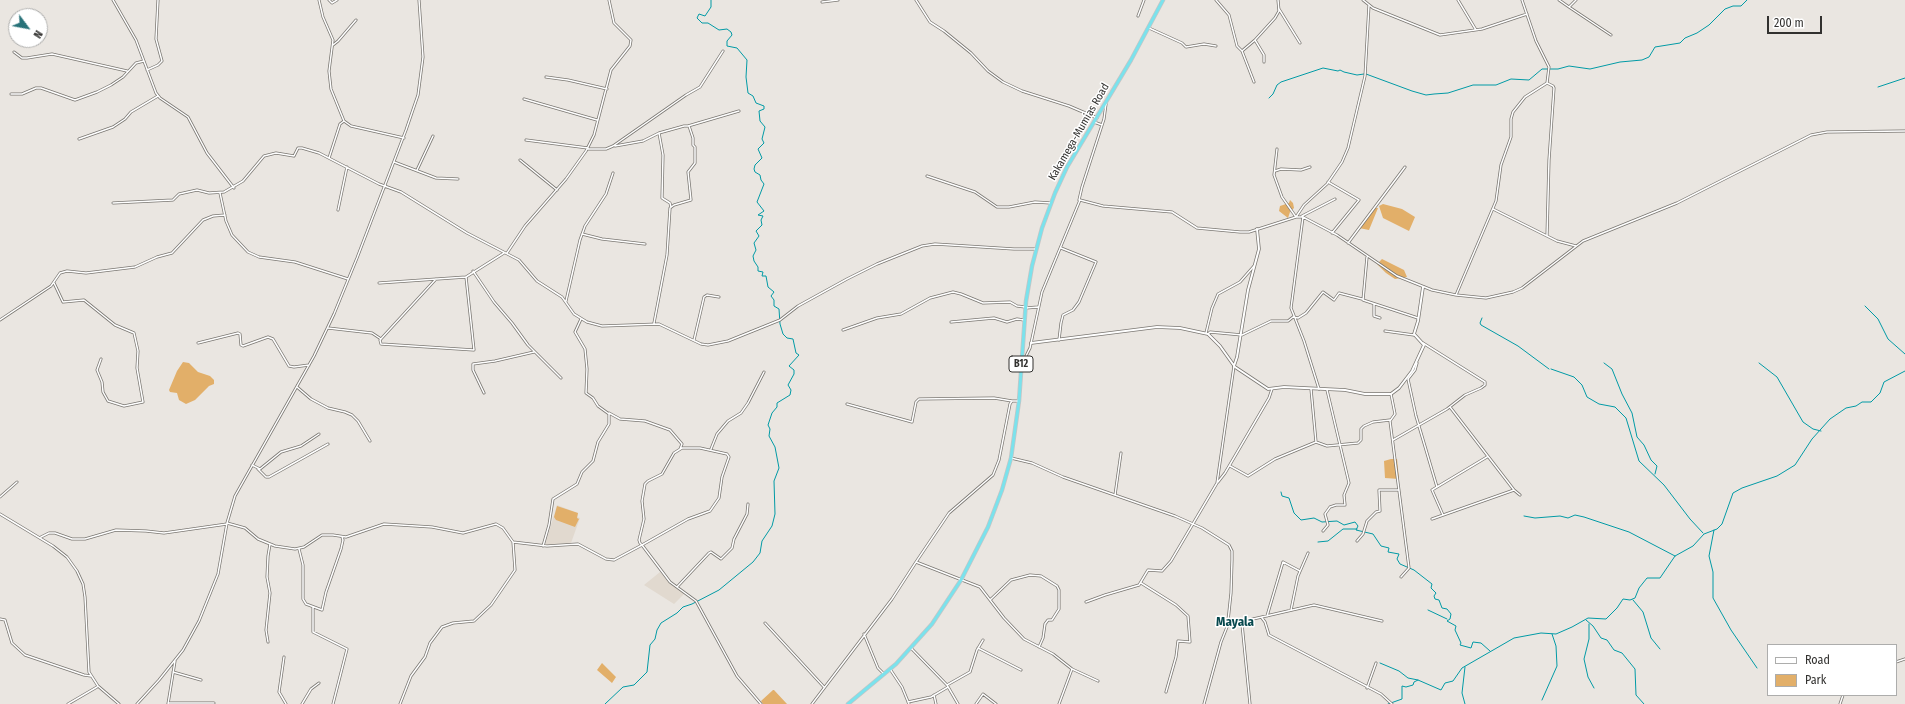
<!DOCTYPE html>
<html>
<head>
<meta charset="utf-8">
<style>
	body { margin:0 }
	#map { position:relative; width:1905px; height:704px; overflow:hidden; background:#eae6e1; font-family:"Fira Sans Condensed",sans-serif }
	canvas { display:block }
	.legend { position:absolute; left:1767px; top:644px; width:130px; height:52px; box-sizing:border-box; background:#fff; border:1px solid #adadac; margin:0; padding:5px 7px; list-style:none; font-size:12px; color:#32312f }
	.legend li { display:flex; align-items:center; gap:8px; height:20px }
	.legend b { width:20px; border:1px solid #adadac }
	.north { position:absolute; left:8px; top:8px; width:40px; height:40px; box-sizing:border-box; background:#fff; border:1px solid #adadac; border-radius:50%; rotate:122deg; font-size:11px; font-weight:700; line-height:16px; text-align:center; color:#32312f }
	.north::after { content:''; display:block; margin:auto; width:14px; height:18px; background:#287279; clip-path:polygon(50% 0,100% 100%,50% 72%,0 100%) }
	.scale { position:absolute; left:1767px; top:16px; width:55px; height:18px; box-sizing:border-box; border:2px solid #32312f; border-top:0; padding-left:5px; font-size:12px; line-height:14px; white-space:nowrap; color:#32312f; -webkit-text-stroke:3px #fff; paint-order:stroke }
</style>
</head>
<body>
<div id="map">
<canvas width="1905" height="704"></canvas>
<ul class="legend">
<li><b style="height:5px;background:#fff"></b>Road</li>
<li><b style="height:11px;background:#e2af69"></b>Park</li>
</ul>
<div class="north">N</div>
<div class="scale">200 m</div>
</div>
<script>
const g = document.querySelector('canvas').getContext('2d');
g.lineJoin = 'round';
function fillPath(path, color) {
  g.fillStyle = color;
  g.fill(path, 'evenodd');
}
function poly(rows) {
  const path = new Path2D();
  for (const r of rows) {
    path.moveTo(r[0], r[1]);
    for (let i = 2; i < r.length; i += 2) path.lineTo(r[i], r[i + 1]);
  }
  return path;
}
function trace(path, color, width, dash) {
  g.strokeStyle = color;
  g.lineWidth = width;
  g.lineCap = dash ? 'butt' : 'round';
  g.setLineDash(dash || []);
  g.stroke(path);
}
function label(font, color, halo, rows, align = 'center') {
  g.font = font + ' "Fira Sans Condensed",sans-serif';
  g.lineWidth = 3;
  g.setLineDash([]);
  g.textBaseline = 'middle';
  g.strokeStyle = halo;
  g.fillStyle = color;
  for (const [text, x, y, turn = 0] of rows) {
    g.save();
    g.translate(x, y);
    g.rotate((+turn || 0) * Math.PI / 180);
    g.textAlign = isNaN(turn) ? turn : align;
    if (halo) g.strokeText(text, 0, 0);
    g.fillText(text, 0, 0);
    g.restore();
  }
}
const built = poly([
	[557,505,578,513,577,517,580,518,571,543,545,545],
	[660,572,670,583,685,593,674,604,644,585]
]);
const green = poly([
	[1290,200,1293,203,1294,208,1290,212,1288,218,1279,211,1280,206,1289,203],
	[1383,204,1402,209,1415,217,1409,231,1383,218,1379,206],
	[1375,208,1378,208,1369,230,1359,228],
	[1382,259,1404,270,1407,277,1395,279,1386,273,1377,264],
	[183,362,189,363,198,372,210,376,214,380,214,384,209,386,195,400,186,404,179,400,177,393,170,392,169,390,177,371],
	[1391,459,1397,459,1399,479,1385,478,1384,461],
	[557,506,578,513,577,518,579,519,575,527,556,520,554,517],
	[602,663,616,677,612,683,597,670],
	[773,690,774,690,787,704,763,704,761,701]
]);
const stream = poly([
	[1366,74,1412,91,1426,95,1434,94,1448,93,1473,85,1496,85,1511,79,1529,80,1542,69,1558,69,1569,66,1590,69,1620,62,1642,60,1649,57,1655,47,1680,43,1685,38,1697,33,1709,25,1725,9,1733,6,1741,6,1747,0],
	[1878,87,1905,78],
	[1269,98,1273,94,1277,85,1281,82,1323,68,1338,71,1340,70,1344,72,1357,75,1364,74],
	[1865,306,1878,319,1888,339,1905,354],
	[1482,318,1480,323,1481,325,1518,346,1549,369],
	[1604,363,1612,369,1622,394,1632,413,1637,437,1644,445,1651,460,1657,466,1655,474],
	[1759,363,1777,377,1803,422,1813,429,1821,431],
	[1551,369,1574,377,1582,385,1587,397,1599,404,1615,407,1626,418,1639,461,1664,485,1690,519,1703,533],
	[1281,492,1282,496,1289,498,1294,513,1301,520,1314,518,1322,522,1337,521,1344,525,1355,522,1358,526,1356,530,1373,534,1381,546,1389,548,1388,552,1399,554,1397,559,1400,564,1414,570,1432,584,1431,588,1436,593,1434,596,1435,599,1439,600,1442,608,1447,609,1451,614,1450,619,1447,621,1456,626,1455,630,1461,643,1460,645,1471,648,1473,642,1481,643,1490,651],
	[1524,516,1535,518,1560,516,1568,518,1575,515,1584,517,1629,532,1675,556],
	[1714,530,1709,556,1713,572,1713,598,1731,630,1757,668],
	[1318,542,1328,541,1343,529,1357,529],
	[1633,600,1643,612,1651,638,1660,649],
	[1428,610,1447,619],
	[1586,620,1593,626,1601,638,1607,640,1614,650,1622,653,1635,669,1636,695,1644,704],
	[1589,624,1589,639,1584,659,1588,677,1594,688],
	[1380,663,1399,671,1408,678,1418,680],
	[1465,667,1462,693,1465,704],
	[1542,700,1557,666,1556,646,1552,634],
	[605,704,623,687,634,685,647,672,650,645,655,639,657,630,661,623,677,613,683,607,692,604,719,590,753,562,760,553,762,541,772,526,775,514,774,481,779,468,775,447,769,436,770,429,768,425,772,413,777,407,777,403,790,395,791,390,788,385,794,374,794,370,789,366,799,355,796,353,793,339,787,338,783,334,780,324,779,309,774,306,774,300,771,296,774,292,768,287,766,276,762,276,763,272,758,271,758,267,754,261,753,256,756,250,754,243,759,236,756,231,762,225,761,220,763,216,758,215,764,211,757,202,764,184,761,180,760,175,755,172,754,169,755,165,762,158,758,149,764,143,762,139,765,127,760,121,759,111,764,109,764,106,756,103,753,96,748,93,746,77,747,60,737,48,727,46,727,41,732,35,731,32,727,29,719,30,708,23,702,23,697,18,699,14,705,16,711,7,711,0],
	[1388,704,1402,699,1402,686,1406,687,1413,685,1414,682,1418,680,1441,690,1445,683,1453,681,1462,668,1514,638,1541,633,1556,634,1572,627,1588,618,1606,619,1617,608,1623,599,1630,600,1635,598,1639,588,1647,578,1660,578,1675,556,1693,546,1704,534,1717,529,1722,524,1733,493,1742,488,1777,476,1795,465,1812,439,1830,419,1846,408,1856,406,1862,402,1871,402,1880,393,1884,382,1905,371]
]);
const minor = poly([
	[113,0,136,40,156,93,160,98,188,117,207,153,234,188],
	[319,0,323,17,333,40,329,71,331,89,344,121,351,126,404,138],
	[329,0,332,3,337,0],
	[916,0,930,22,944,31,971,53,988,71,1003,82,1022,91,1069,106,1097,118],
	[1216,0,1229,15,1237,46,1242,51,1255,40,1275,18,1279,11,1278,0],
	[1363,0,1373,8,1440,35,1482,29,1527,14],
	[1458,0,1476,30],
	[1559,0,1569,7,1576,0],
	[822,2,838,0],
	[1569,7,1611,35],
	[1279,9,1300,43],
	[1138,16,1144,0],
	[1149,28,1182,43,1186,47,1204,44,1216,46],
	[1255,40,1264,55,1264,62],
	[333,45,338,41,356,20],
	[1242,51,1254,82],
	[14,52,22,58,27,58,52,54,127,71],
	[147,70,158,65,162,61,156,39,158,0],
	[546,77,568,80,607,89],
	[11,94,22,94,36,88,41,88,75,100,97,92,111,85,123,77,136,63,144,61],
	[524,99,597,120],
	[1094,122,1102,125],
	[688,126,739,111],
	[79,139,113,127,125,119,131,112,158,96],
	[526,140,588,148],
	[615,146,643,141,659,133,663,155,662,198,670,203,671,207],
	[588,149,606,149,613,146,686,95,700,87,723,51],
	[1277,149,1274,175,1282,197,1296,217,1304,205,1327,184,1342,162,1348,148,1365,76,1369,5],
	[329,158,340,124,344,121],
	[520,160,557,190],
	[394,162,436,178,458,179],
	[417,170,433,136],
	[1275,171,1281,169,1301,170,1310,167],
	[927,176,975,192,997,207,1009,207,1035,202,1051,203],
	[1328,182,1359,200,1332,233],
	[220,193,226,221,232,235,248,252,259,257,295,262,348,279],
	[1079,200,1082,187,1104,119,1106,104],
	[113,203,173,200,179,194,197,190,209,193,224,192,243,181,264,156,276,153,294,156,298,148,302,148,319,153,379,184,401,192,467,233,519,260,537,281,562,297,574,314,587,322,602,326,659,324,701,344,708,345,728,341,780,320,798,306,847,279,877,264,922,246,935,244,1014,249,1036,249],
	[1493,209,1557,241,1576,246],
	[338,210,347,167],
	[1302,216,1335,199],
	[1303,217,1291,308,1304,341,1319,389],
	[582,234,602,239,645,244],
	[1547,236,1549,160,1554,88,1553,86,1547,83],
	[1348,243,1405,167],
	[507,253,525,226,566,179,586,151,594,135,611,70,630,46,631,40,614,23,609,0],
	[1367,257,1363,300,1418,318],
	[473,271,494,302,512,323,528,345,561,378],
	[436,279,380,340,381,344,474,350,466,277,504,253],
	[54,283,63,302,84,300,115,325,134,333,138,351,137,368,143,402,124,406,108,401,103,392,102,382,97,370,101,359],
	[379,283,466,277],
	[1456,295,1496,201,1501,165,1511,137,1511,119,1513,112,1525,97,1547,83,1549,67,1536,41,1522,0],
	[566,301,580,240,585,226,606,194,613,173],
	[1374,304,1374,316,1380,318],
	[1026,308,1038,307],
	[0,320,51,286,60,273,67,271,86,273,135,267,157,257,172,253,203,220,213,216,225,215],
	[951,322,994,318,1007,322,1017,319,1024,320],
	[654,323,667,255,670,208,674,205,691,200,688,172,695,163,695,147,693,145,693,138,689,126,684,126,659,133],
	[328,328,372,333,381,339],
	[843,330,877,318,901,314,930,298,953,292,961,294,983,303,1010,302,1017,306,1025,307],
	[1385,331,1414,335],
	[1206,333,1212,308,1218,294,1240,282,1254,266],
	[1208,334,1210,332,1242,335,1271,321,1288,321,1293,317,1298,318,1306,313,1323,292,1334,300,1339,293,1362,299],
	[694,340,704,297,707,295,719,297],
	[1059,340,1061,323,1063,315,1073,310,1079,302,1096,262,1061,248],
	[198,343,238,333,240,334,241,345,243,346,268,337,273,339,289,366,294,367,309,365],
	[1023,362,1030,348,1042,292,1080,200,1103,206,1172,212,1197,228,1240,232,1249,232,1296,217,1303,217,1337,235,1397,276,1432,290,1456,295,1486,298,1513,292,1522,288,1583,241,1677,203,1811,135,1827,132,1905,131],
	[1417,363,1415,370,1408,379,1416,416,1437,487,1432,490,1443,515],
	[297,387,311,399,328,408,345,412,352,415,358,421,370,441],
	[484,393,473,370,473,364,495,361,534,352],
	[1391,394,1395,414,1390,421,1409,568,1401,577],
	[847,404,912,422,916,402,919,399,994,398,1012,401],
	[1450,407,1514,490],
	[609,413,620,419,645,421,670,430,682,444,680,449],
	[1393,440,1447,409,1465,395,1481,388,1485,385,1485,382,1423,343],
	[1316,442,1327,446,1358,443,1361,440,1361,429,1364,426,1373,422,1390,420],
	[711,449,717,434,728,421,741,413,748,403,764,372],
	[1011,458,1032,463,1063,477,1175,516,1202,528,1229,545,1232,551,1232,560,1231,593,1228,621,1230,623,1240,622,1242,624,1250,704],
	[252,465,260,469,281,452,301,446,319,434],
	[1230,466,1248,476,1275,459,1316,442,1311,389],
	[258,469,266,477,269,477,328,444],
	[1218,482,1225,473,1269,398,1272,389],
	[1437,487,1487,457],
	[1115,495,1121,453],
	[0,497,17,482],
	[0,514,53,546,67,557,77,571,83,584,85,597,89,672,98,686,119,704],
	[1432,519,1514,490,1520,495],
	[227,523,245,528,258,539,275,546,295,549,304,547,322,535,333,535,346,537,384,524,432,527,463,533,496,524,503,528,513,542,515,570,491,605,474,621,453,623,442,627,430,643,425,657,411,676,400,704],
	[1323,531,1328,525,1325,514,1330,507,1336,505,1345,505,1344,495,1349,483,1327,390],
	[41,537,49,533,55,533,72,539,85,539,116,530,146,531,164,533,227,524],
	[1357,541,1363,534,1367,521,1376,512,1380,511,1379,490,1399,490],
	[513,542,547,546,578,544,606,559,614,560,642,545,688,519,710,511,719,498,722,477,729,457,727,454,700,448,682,448,674,453,662,474,648,481,645,484,642,501,644,519,639,540,640,543,642,545,670,582,696,601,737,676,761,704],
	[543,546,549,525,553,499,577,484,582,472,593,461,598,442,609,424,609,414,598,406,593,398,586,393,587,369,585,349,575,332,581,319],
	[299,549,303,565,303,599,306,604,322,610,326,592,341,549,343,540,342,537],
	[916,562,949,513,993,475,999,460,1010,404,1012,401,1019,401],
	[1141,583,1176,605,1188,616,1190,642,1178,641,1176,657,1166,692],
	[677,587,709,553,711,552,721,559,732,548,734,539,747,514,748,504],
	[990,600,1011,580,1030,575,1041,576,1057,586,1059,590,1059,609,1052,620,1048,620,1045,624,1043,638,1039,647],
	[1086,602,1105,595,1139,585,1148,570,1162,571,1171,561,1217,483,1234,366],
	[313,607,313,632,347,649,333,704],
	[1291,610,1298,576,1308,553],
	[1267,616,1283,562,1300,571],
	[1262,618,1265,622,1269,635,1381,694,1392,704],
	[0,619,5,620,12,643,25,655,84,675,91,676],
	[1240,622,1314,605,1382,621],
	[765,623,824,687],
	[864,634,878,668,883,673],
	[268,642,266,630,270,593,267,577,268,556,270,544],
	[911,648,947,685,958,704],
	[978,648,1021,670],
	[284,657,279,692,286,704],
	[1896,662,1905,659],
	[890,669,902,687,909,704],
	[173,672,201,680],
	[947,685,970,672,977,650,983,640],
	[1367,688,1376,663],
	[934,695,936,704],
	[908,702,931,697,948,687],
	[168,703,214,703],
	[68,704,97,687],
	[137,704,159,680,183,650,199,621,218,574,227,523,235,496,314,356,334,314,357,258,406,130,418,95,423,57,419,0],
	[168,704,175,661],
	[302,704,311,689,319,683],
	[812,704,892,599,916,562,980,587,1004,618,1024,639,1053,654,1072,669,1098,681],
	[976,704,983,694,996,704],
	[1059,704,1072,669],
	[1204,704,1221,642,1229,622],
	[1840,704,1843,695]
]);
const tertiary = poly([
	[1031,343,1157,327,1180,328,1208,334,1220,346,1235,367,1268,389,1284,387,1345,390,1365,394,1391,394,1399,388,1412,371,1424,345,1414,334,1418,321,1423,287],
	[1234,366,1237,357,1248,290,1259,249,1257,229]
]);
const trunk = poly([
	[848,704,896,664,932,624,961,580,988,527,1002,490,1011,458,1019,401,1026,301,1032,266,1042,228,1055,193,1067,167,1131,60,1163,0]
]);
const shields = [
	[1021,364,24]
];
const shieldNames = [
	["B12",1021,364]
];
const streetNames = [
	["Kakamega-Mumias Road",1079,132,-60]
];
const quarterNames = [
	["Mayala",1235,622]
];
fillPath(built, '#e1d9cf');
fillPath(green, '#e2af69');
trace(stream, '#009aa5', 1);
trace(minor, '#7a7772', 3);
trace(tertiary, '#7a7772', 3.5);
trace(trunk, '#c6c5c5', 4.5);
trace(minor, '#fff', 1.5);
trace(tertiary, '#fff', 2);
trace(trunk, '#7be2ec', 3);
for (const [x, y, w] of shields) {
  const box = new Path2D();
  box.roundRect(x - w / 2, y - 8, w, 16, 3);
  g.fillStyle = '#fff';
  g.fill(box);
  trace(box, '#32312f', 1);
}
label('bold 10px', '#32312f', null, shieldNames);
label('11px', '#32312f', '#fff', streetNames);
label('bold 13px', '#06484d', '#fff', quarterNames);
</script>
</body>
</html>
